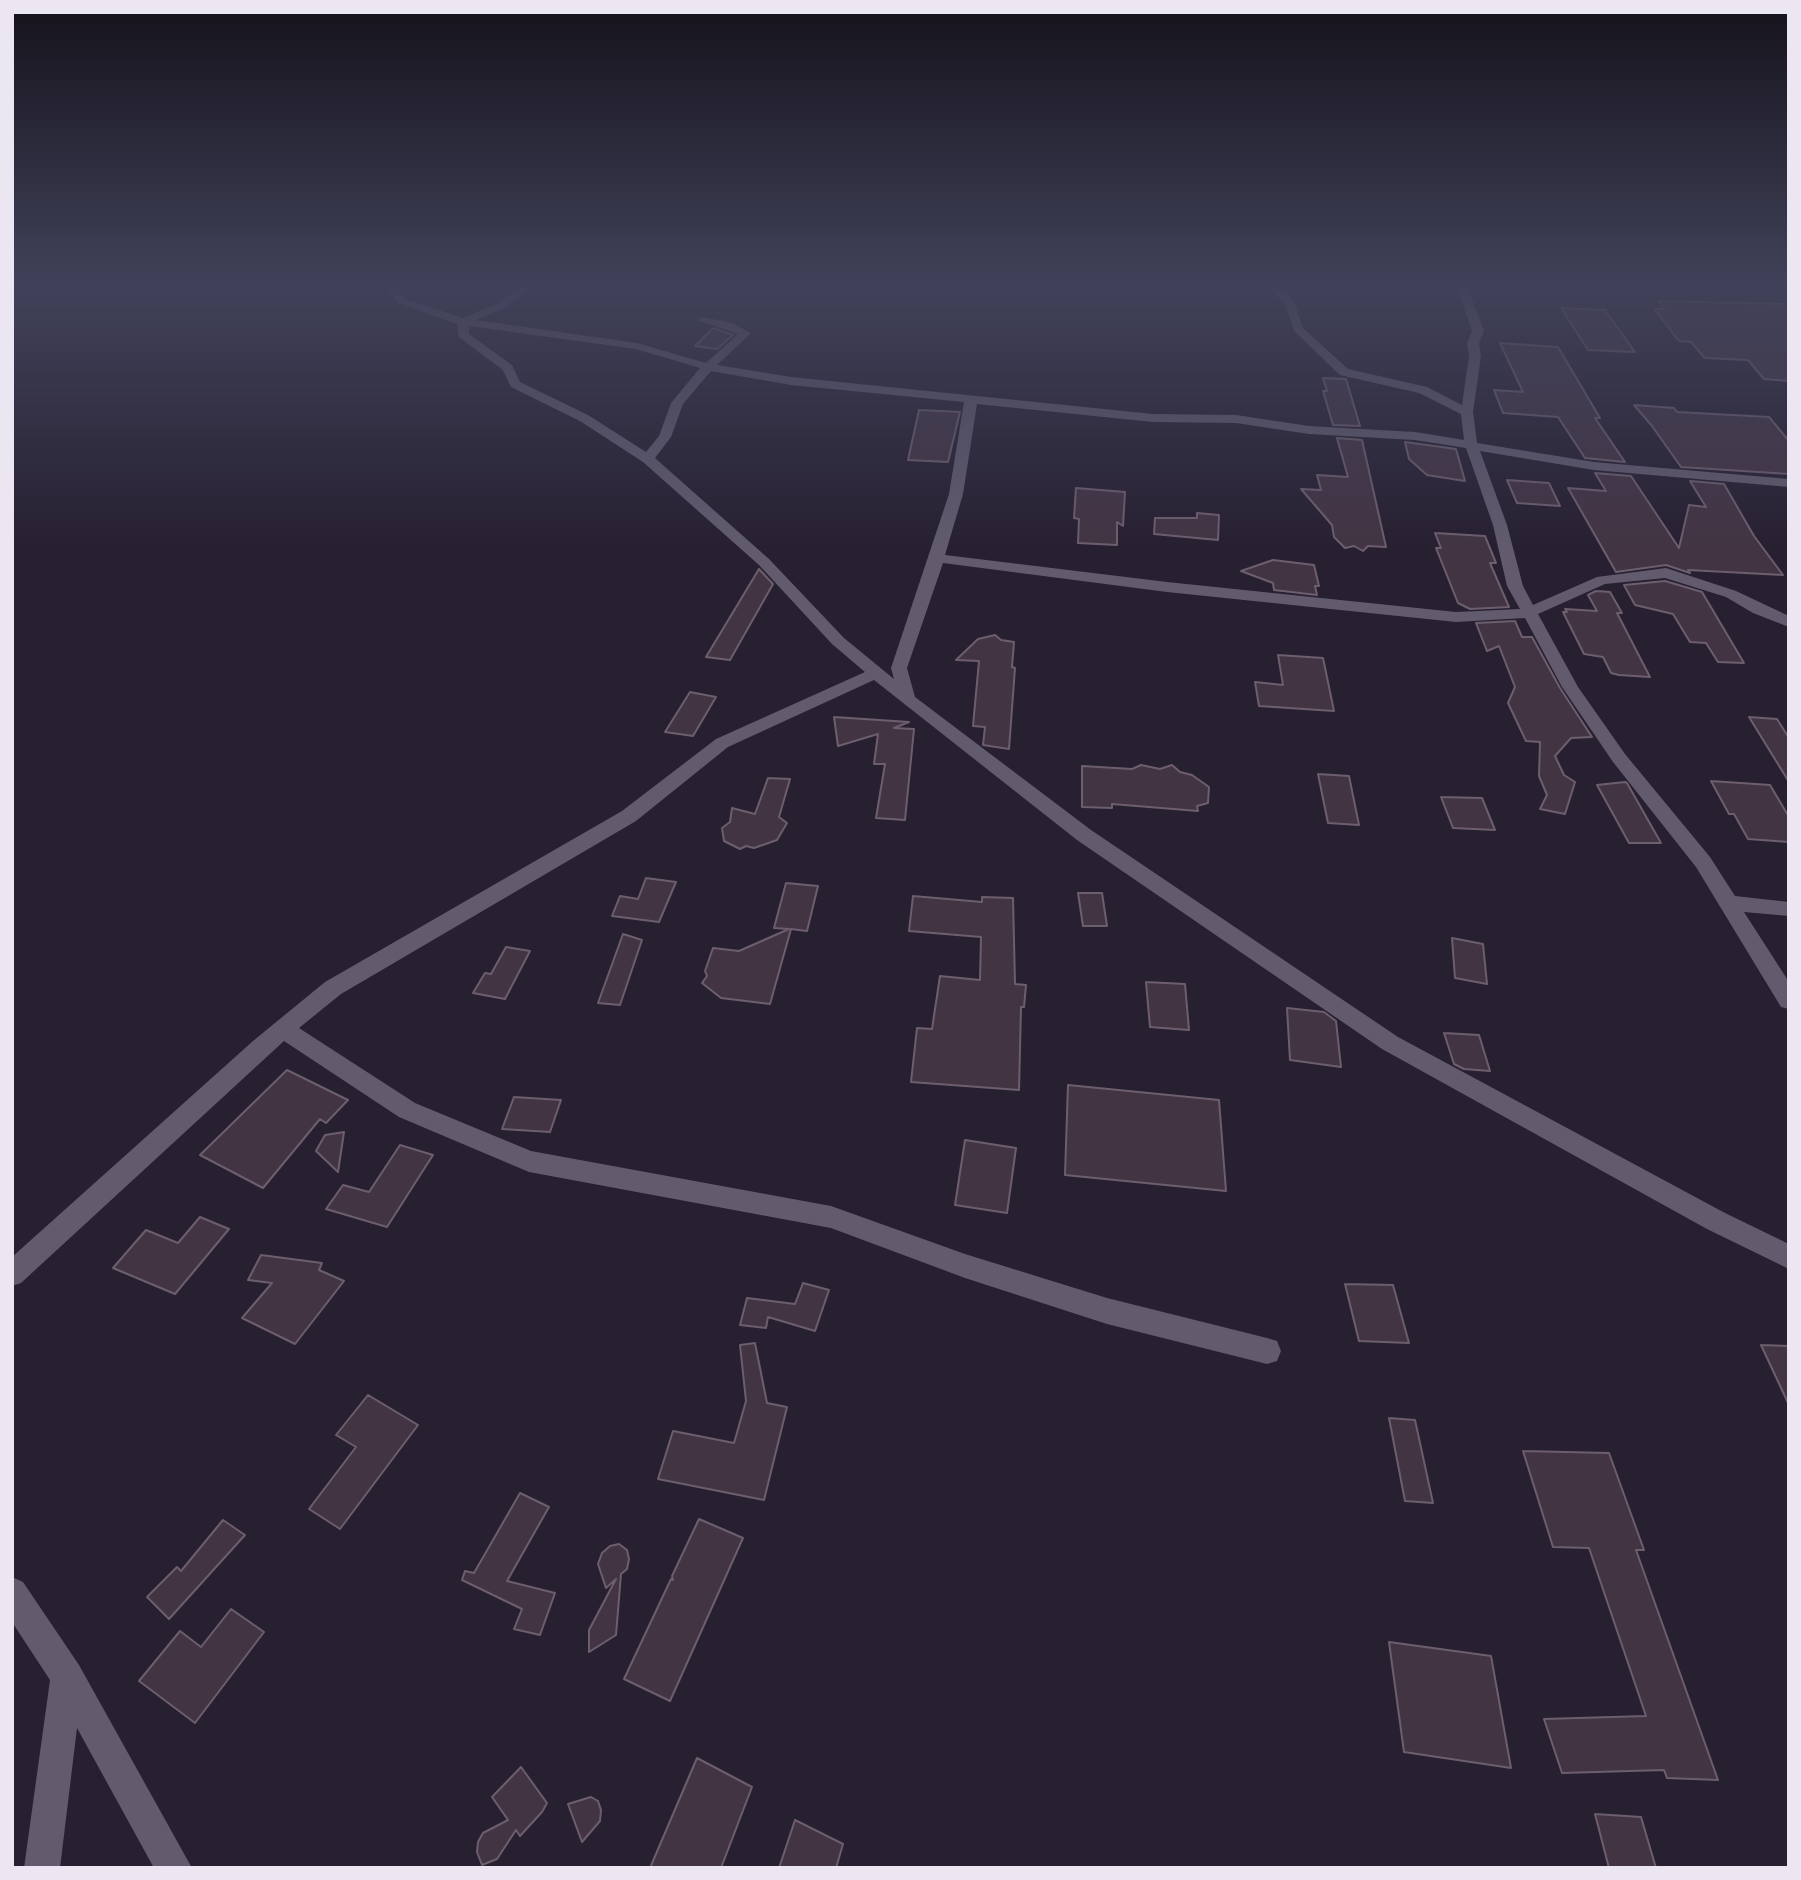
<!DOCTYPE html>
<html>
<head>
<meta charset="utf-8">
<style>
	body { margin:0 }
	#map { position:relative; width:1801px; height:1880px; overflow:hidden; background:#272031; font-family:"Public Sans",sans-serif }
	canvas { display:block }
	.frame { position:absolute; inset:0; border:14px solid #ebe6f2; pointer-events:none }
</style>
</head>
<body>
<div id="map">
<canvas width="1801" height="1880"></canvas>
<div class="frame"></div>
</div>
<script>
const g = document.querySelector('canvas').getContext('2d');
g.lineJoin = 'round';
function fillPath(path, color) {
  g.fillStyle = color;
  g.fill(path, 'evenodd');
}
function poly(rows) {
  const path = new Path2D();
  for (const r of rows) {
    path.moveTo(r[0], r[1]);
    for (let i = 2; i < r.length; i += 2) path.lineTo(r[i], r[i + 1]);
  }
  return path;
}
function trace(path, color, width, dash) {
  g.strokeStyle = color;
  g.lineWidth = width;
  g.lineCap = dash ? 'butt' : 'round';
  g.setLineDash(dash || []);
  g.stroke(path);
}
const building = poly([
	[1658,301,1789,304,1789,381,1764,379,1748,360,1705,358,1691,342,1679,341,1654,309,1664,309,1658,301],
	[1561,308,1605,310,1635,352,1588,350,1561,308],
	[713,328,733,335,717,349,695,346,713,328],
	[1500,343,1558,347,1600,418,1595,418,1625,462,1585,458,1558,417,1503,413,1494,390,1523,392,1500,343],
	[1323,378,1346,379,1360,426,1333,425,1323,391,1327,391,1323,378],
	[1634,405,1674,408,1677,412,1769,417,1789,441,1789,474,1681,467,1652,426,1634,405],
	[919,410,960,412,948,462,908,460,919,410],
	[1337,438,1362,440,1386,547,1368,546,1363,551,1354,546,1345,548,1334,537,1332,525,1301,489,1321,490,1317,475,1348,477,1337,438],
	[1405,442,1456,449,1465,481,1427,475,1409,459,1405,442],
	[1595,473,1631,476,1679,548,1689,505,1706,507,1690,481,1724,484,1754,536,1783,575,1688,570,1690,573,1666,565,1616,572,1568,488,1606,491,1595,473],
	[1507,480,1549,483,1560,506,1517,503,1507,480],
	[1076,488,1125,492,1123,526,1117,522,1117,545,1078,543,1079,519,1074,518,1076,488],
	[1197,513,1219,515,1218,540,1154,534,1155,518,1197,518,1197,513],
	[1435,533,1485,536,1496,563,1490,563,1509,607,1470,609,1458,603,1436,548,1441,548,1435,533],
	[1273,560,1314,565,1319,586,1315,586,1317,595,1274,590,1273,583,1241,571,1273,560],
	[759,569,773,584,730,660,706,657,759,569],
	[1665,581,1702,592,1744,663,1718,662,1706,643,1690,642,1673,614,1635,605,1624,585,1665,581],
	[1596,591,1610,592,1622,613,1617,613,1650,677,1619,675,1611,673,1603,657,1584,654,1563,612,1567,612,1565,609,1597,611,1588,595,1596,591],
	[1515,621,1522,637,1532,637,1560,688,1592,737,1571,738,1555,756,1564,775,1575,782,1565,814,1540,809,1547,795,1539,776,1540,742,1526,741,1508,703,1515,687,1499,646,1487,651,1476,623,1515,621],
	[995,635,1001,640,1014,642,1012,667,1015,668,1009,749,983,745,985,727,973,726,979,661,956,660,978,639,995,635],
	[1278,655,1323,658,1334,711,1259,706,1255,682,1283,685,1278,655],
	[690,692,716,697,693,736,665,732,690,692],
	[834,717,909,722,894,728,914,729,905,820,876,818,885,764,874,764,878,734,838,746,834,717],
	[1749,717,1777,719,1789,738,1789,782,1749,717],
	[1141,765,1160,769,1172,765,1180,772,1192,775,1209,787,1208,803,1197,806,1198,811,1112,804,1112,808,1082,807,1082,766,1132,769,1141,765],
	[1318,774,1349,776,1359,825,1328,823,1318,774],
	[768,778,790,779,779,817,787,823,777,840,754,848,746,846,740,849,724,841,722,828,730,822,732,808,755,814,768,778],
	[1711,781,1770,785,1789,817,1789,842,1748,839,1734,814,1729,814,1711,781],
	[1625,782,1627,783,1661,843,1629,843,1597,785,1625,782],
	[1441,797,1482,798,1495,830,1453,828,1441,797],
	[646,878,676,882,659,922,612,916,620,896,638,899,646,878],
	[786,883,818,886,807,931,791,929,770,1004,721,998,702,983,707,976,705,971,713,948,739,951,789,929,774,928,786,883],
	[1078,893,1102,893,1107,926,1083,926,1078,893],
	[913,896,982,902,982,897,1013,898,1015,984,1026,985,1024,1007,1021,1007,1019,1090,911,1082,917,1028,932,1029,940,976,980,980,981,937,909,931,913,896],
	[623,934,642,940,620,1005,598,1003,623,934],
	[1452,938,1483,944,1487,984,1455,978,1452,938],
	[506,947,530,951,505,999,473,993,485,973,491,974,506,947],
	[1146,982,1185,984,1189,1030,1150,1027,1146,982],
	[1287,1008,1324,1012,1336,1021,1341,1067,1290,1060,1287,1008],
	[1444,1033,1479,1035,1490,1071,1464,1069,1454,1064,1444,1033],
	[287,1070,348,1100,326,1123,320,1119,263,1188,200,1155,287,1070],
	[1068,1085,1219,1100,1226,1191,1065,1175,1068,1085],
	[514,1097,561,1100,550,1132,502,1129,514,1097],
	[344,1132,338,1172,316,1151,325,1135,344,1132],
	[965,1140,1016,1148,1007,1213,955,1205,965,1140],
	[400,1145,433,1155,387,1227,326,1209,343,1185,369,1192,400,1145],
	[200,1217,229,1229,175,1294,113,1268,146,1230,178,1243,200,1217],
	[261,1255,322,1263,319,1270,344,1281,295,1344,242,1318,272,1283,248,1280,261,1255],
	[803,1283,829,1290,815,1331,768,1317,766,1328,740,1325,747,1298,795,1304,803,1283],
	[1345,1284,1393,1285,1409,1343,1359,1341,1345,1284],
	[755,1343,767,1403,787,1407,764,1500,658,1479,673,1431,734,1443,746,1401,740,1345,755,1343],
	[1761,1345,1789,1346,1789,1405,1761,1345],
	[368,1395,418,1425,340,1529,309,1509,356,1447,336,1435,368,1395],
	[1389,1418,1415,1420,1433,1503,1405,1501,1389,1418],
	[1523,1451,1609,1453,1644,1550,1636,1550,1718,1780,1667,1778,1664,1770,1562,1773,1544,1719,1646,1716,1589,1548,1553,1547,1523,1451],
	[520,1493,549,1507,507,1581,555,1593,540,1635,514,1629,522,1609,462,1580,465,1571,474,1573,520,1493],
	[699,1519,743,1538,670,1701,624,1679,671,1579,673,1580,672,1576,699,1519],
	[223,1520,245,1535,169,1619,147,1597,177,1567,181,1571,223,1520],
	[619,1544,627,1550,629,1559,627,1569,621,1574,616,1635,589,1652,589,1630,616,1579,606,1588,598,1564,602,1553,610,1546,619,1544],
	[231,1609,264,1632,195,1723,139,1681,180,1631,201,1647,231,1609],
	[1389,1642,1491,1656,1511,1768,1404,1752,1389,1642],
	[697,1758,752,1787,721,1868,650,1868,697,1758],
	[521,1767,547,1803,542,1812,520,1836,516,1830,497,1859,482,1865,477,1852,478,1842,483,1833,508,1820,492,1797,521,1767],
	[591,1797,598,1801,601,1810,600,1821,582,1842,568,1804,591,1797],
	[1595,1814,1641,1817,1656,1868,1609,1868,1595,1814],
	[795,1820,843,1844,836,1868,779,1868,795,1820]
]);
const street = poly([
	[391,286,401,286,399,292,406,299,463,318,496,304,521,286,533,286,504,308,476,320,637,343,706,363,738,334,697,320,703,317,732,323,751,333,717,365,791,377,1153,414,1236,415,1309,426,1415,432,1464,440,1461,414,1419,393,1340,375,1294,331,1285,304,1267,286,1279,286,1284,289,1295,304,1303,328,1348,369,1427,387,1462,405,1469,356,1467,343,1472,331,1457,286,1467,286,1484,331,1479,343,1481,356,1473,412,1477,443,1594,462,1789,479,1789,487,1594,470,1480,451,1507,525,1523,586,1533,605,1597,577,1666,568,1736,591,1789,616,1789,627,1753,613,1726,597,1665,578,1605,584,1538,614,1578,687,1625,754,1710,857,1735,896,1789,902,1789,916,1744,912,1789,982,1789,1009,1781,1007,1696,867,1613,762,1562,687,1525,618,1456,622,1167,592,943,563,907,668,915,697,1091,830,1398,1037,1725,1213,1789,1244,1789,1269,1707,1229,1382,1049,1077,840,874,680,728,747,636,821,341,994,299,1028,415,1103,531,1151,831,1206,965,1254,1107,1298,1267,1338,1277,1341,1281,1351,1277,1361,1267,1364,1107,1324,965,1278,831,1228,529,1172,399,1117,284,1041,21,1283,12,1286,12,1257,253,1041,325,982,622,811,716,739,865,672,832,644,759,565,643,462,580,421,511,387,503,370,459,337,457,324,398,303,389,292,391,286],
	[469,326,636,349,700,368,671,403,659,436,646,452,588,415,520,382,512,365,469,334,469,326],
	[711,371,791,385,964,402,949,494,891,668,894,679,844,638,769,559,655,458,671,437,683,404,711,371],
	[977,404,1153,422,1236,423,1309,434,1415,440,1466,448,1493,525,1507,586,1520,609,1456,612,1167,582,945,555,963,494,977,404],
	[12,1577,23,1582,79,1665,192,1868,154,1868,77,1728,60,1868,24,1868,50,1680,12,1622,12,1577]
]);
fillPath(building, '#423443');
trace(building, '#6d5e6e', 2);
fillPath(street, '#625b6e');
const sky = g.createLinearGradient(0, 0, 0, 549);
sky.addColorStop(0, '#15121b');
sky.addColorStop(0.52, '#41425a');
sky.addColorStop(1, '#41425a00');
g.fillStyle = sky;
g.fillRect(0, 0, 1801, 549);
</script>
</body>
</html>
